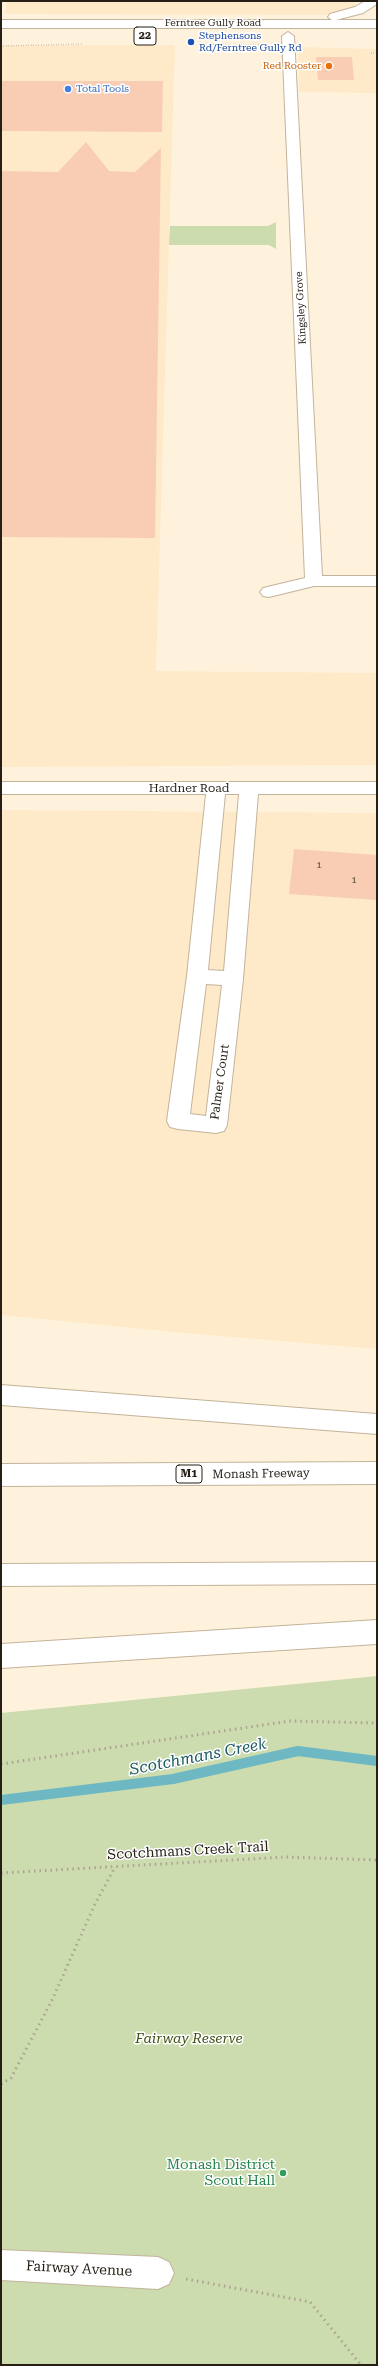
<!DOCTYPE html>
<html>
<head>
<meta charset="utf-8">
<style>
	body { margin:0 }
	#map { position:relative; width:378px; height:2366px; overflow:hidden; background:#fff2dd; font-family:"Roboto Serif",serif }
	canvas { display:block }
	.frame { position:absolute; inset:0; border:2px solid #251f16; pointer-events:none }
</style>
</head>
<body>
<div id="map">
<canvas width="378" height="2366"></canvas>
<div class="frame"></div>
</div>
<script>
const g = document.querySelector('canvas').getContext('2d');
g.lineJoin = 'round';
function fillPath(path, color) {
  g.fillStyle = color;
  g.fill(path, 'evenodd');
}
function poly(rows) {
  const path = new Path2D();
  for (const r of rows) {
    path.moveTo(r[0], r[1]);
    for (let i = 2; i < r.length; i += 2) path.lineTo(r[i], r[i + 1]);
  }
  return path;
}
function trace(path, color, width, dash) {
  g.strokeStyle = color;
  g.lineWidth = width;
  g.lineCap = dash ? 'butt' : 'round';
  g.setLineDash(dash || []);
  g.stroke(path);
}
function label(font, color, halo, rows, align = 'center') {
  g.font = font + ' "Roboto Serif",serif';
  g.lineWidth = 3;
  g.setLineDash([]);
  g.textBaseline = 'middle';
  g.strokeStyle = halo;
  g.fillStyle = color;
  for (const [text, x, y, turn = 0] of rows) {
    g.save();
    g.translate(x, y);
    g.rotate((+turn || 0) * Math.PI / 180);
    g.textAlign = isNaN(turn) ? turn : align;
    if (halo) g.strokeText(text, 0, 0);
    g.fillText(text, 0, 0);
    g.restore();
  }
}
const built = poly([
	[7,1,355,1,357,15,5,14],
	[1,45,175,45,156,671,377,673,377,765,1,767],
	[298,47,377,49,377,93,299,92],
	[1,810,377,813,377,1349,185,1333,1,1315]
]);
const green = poly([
	[276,222,276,249,269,245,169,245,170,226,268,226],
	[377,1676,377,2365,1,2365,1,1713]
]);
const stream = poly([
	[1,1800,173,1779,298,1751,377,1761]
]);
const building = poly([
	[316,57,352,57,354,80,318,80],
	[1,81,163,81,162,132,1,131],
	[86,142,109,171,135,172,161,148,155,538,1,537,1,171,58,172],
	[294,849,377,855,377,900,289,894]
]);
const pathFar1 = poly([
	[203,44,268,45],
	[1,46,82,44],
	[371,53,377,53]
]);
const path = poly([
	[1,1764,290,1721,377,1723],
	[1,1873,285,1857,377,1860],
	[1,2084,11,2078,52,2000,95,1904,115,1867],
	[186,2279,310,2302,361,2365]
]);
const minor = poly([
	[288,32,294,36,322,576,377,576,377,586,314,586,269,597,263,596,260,592,263,588,305,578,282,36,288,32],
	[1,782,377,782,377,794,258,794,243,979,227,1125,224,1131,216,1133,178,1129,170,1127,167,1121,187,976,206,794,1,794,1,782],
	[225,794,239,794,224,971,208,970,225,794],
	[206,984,222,985,206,1116,190,1114,206,984],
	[1,2250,158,2257,169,2262,174,2273,169,2284,158,2289,1,2280,1,2250]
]);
const major = poly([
	[365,1,377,1,377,4,363,13,336,20,377,20,377,28,1,28,1,20,332,20,328,17,330,14,355,7,365,1]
]);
const highway = poly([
	[1,1385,377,1414,377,1434,1,1405,1,1385],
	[377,1462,377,1484,1,1486,1,1464,377,1462],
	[377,1562,377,1584,1,1586,1,1564,377,1562],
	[377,1620,377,1644,1,1668,1,1644,377,1620]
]);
const markers = [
	[191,42,4,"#1a4fb4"],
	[329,66,4,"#e8710a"],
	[68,89,4,"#3f7fe0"],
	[283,2173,4,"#2e9e5b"]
];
const farStreetnames = [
	["Ferntree Gully Road",213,23],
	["Kingsley Grove",301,308,-93]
];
const farTransitnames = [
	["Stephensons",199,36],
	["Rd/Ferntree Gully Rd",199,48]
];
const farFoodnames = [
	["Red Rooster",321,66]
];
const farShopnames = [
	["Total Tools",76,89]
];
const numberNames = [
	["1",319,865],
	["1",354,880]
];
const shields = [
	[145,36,22],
	[189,1474,26]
];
const shieldNames = [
	["22",145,36],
	["M1",189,1474]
];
const streetNames = [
	["Hardner Road",189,788],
	["Palmer Court",220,1082,-82],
	["Monash Freeway",261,1474,-1]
];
const nearStreetnames = [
	["Scotchmans Creek Trail",188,1851,-3],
	["Fairway Avenue",79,2269,3]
];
const nearParknames = [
	["Fairway Reserve",189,2039]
];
const nearLeisurenames = [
	["Monash District",275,2165],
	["Scout Hall",275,2181]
];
const nearWaternames = [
	["Scotchmans Creek",198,1757,-11]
];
fillPath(built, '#feeac9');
fillPath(green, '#ccdcae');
trace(stream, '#6eb8c4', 10);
fillPath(building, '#f9cdb4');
trace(minor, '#c3b39a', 2);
trace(major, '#c3b39a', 2);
trace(highway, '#c3b39a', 2);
trace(pathFar1, '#ada392', 1.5, [0.5, 2]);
trace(path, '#ada392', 3, [1.5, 4]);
fillPath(minor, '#fff');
fillPath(major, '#fff');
fillPath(highway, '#fff');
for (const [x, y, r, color] of markers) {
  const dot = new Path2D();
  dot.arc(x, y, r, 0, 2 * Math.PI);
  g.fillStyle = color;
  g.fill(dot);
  trace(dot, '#fff', 1.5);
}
label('10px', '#251f16', '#fff', farStreetnames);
label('10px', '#164399', '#fff', farTransitnames, 'left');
label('10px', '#c56008', '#fff', farFoodnames, 'right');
label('10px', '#366cbe', '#fff', farShopnames, 'left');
label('10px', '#5a4a3e', null, numberNames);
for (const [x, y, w] of shields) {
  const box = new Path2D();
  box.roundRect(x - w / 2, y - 9, w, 18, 3);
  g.fillStyle = '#fff';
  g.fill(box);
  trace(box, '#251f16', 1);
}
label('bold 11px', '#251f16', null, shieldNames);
label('12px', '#251f16', '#fff', streetNames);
label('14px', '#251f16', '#fff', nearStreetnames);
label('italic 14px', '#3f5015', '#fff', nearParknames);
label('14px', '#27864d', '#fff', nearLeisurenames, 'right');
label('italic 16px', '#1d5b65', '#fff', nearWaternames);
</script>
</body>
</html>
